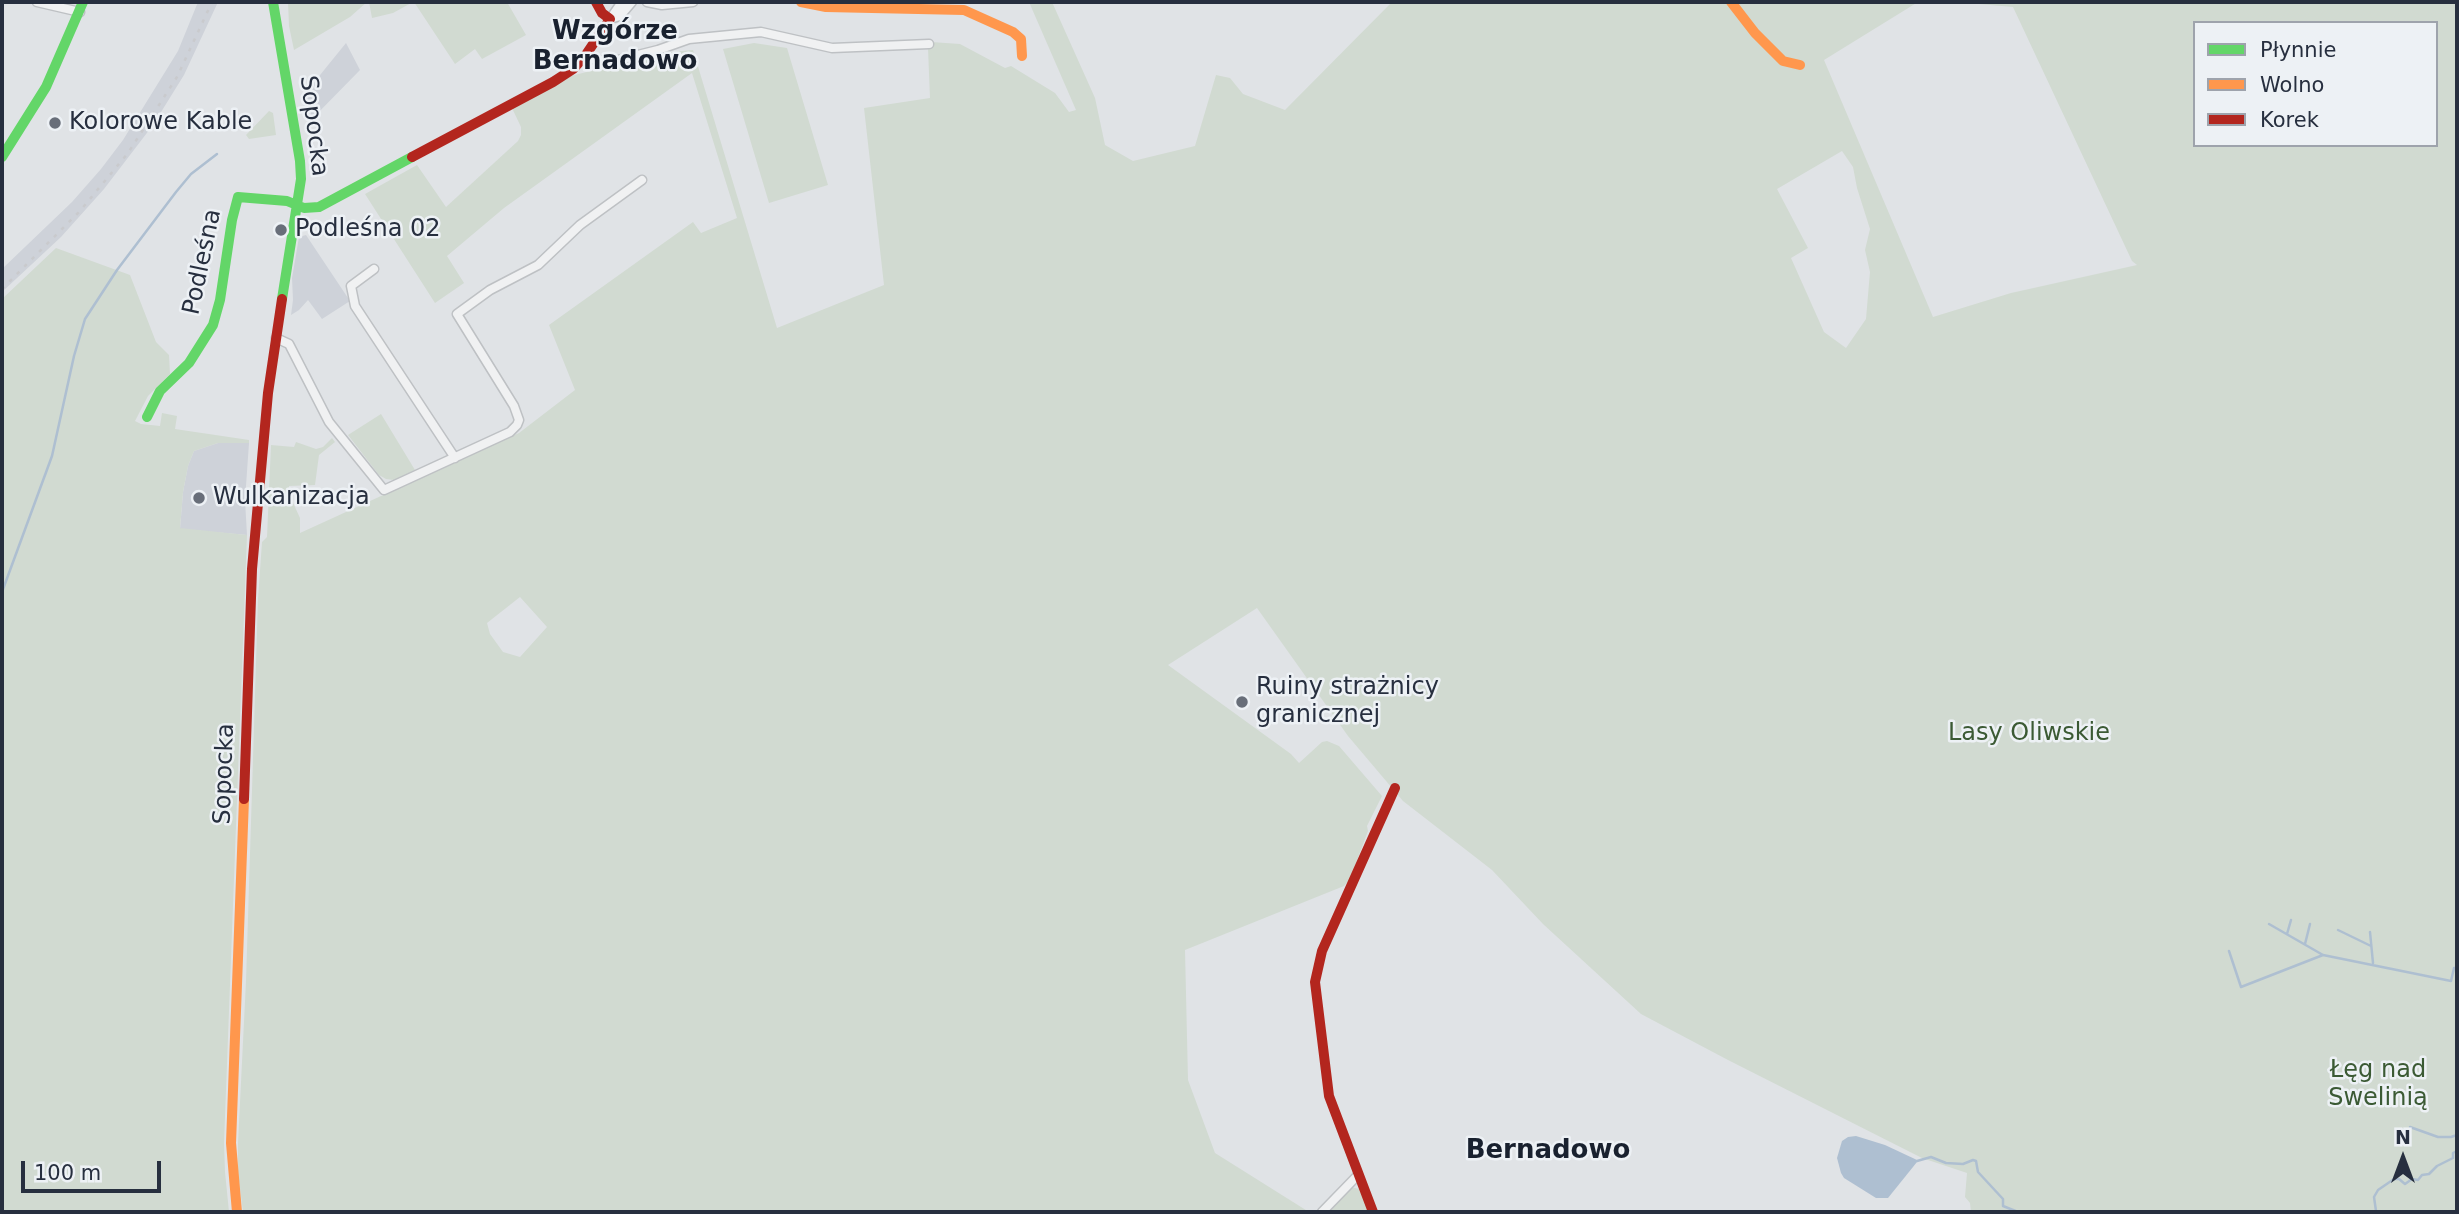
<!DOCTYPE html>
<html>
<head>
<meta charset="utf-8">
<style>
	body { margin:0 }
	#map { position:relative; width:2459px; height:1214px; overflow:hidden; background:#e0e3e6; font-family:"DejaVu Sans",sans-serif }
	canvas { display:block }
	.frame { position:absolute; inset:0; border:4px solid #272f3f; pointer-events:none }
	.legend { position:absolute; left:2193px; top:21px; width:245px; height:126px; box-sizing:border-box; background:#edf1f5; border:2px solid #9ea3ac; margin:0; padding:9px 12px; list-style:none; font-size:21px; color:#272f3f }
	.legend li { display:flex; align-items:center; gap:14px; height:35px }
	.legend b { width:35px; border:2px solid #9ea3ac }
	.north { position:absolute; left:2368px; top:1123px; width:70px; height:70px; -webkit-text-stroke:5px #edf1f5; paint-order:stroke; rotate:0deg; font-size:19px; font-weight:700; line-height:28px; text-align:center; color:#272f3f }
	.north::after { content:''; display:block; margin:auto; width:24px; height:32px; background:#272f3f; clip-path:polygon(50% 0,100% 100%,50% 72%,0 100%) }
	.scale { position:absolute; left:21px; top:1161px; width:140px; height:32px; box-sizing:border-box; border:4px solid #272f3f; border-top:0; padding-left:9px; font-size:21px; line-height:24px; white-space:nowrap; color:#272f3f; -webkit-text-stroke:5px #edf1f5; paint-order:stroke }
</style>
</head>
<body>
<div id="map">
<canvas width="2459" height="1214"></canvas>
<div class="frame"></div>
<ul class="legend">
<li><b style="height:9px;background:#63d668"></b>Płynnie</li>
<li><b style="height:9px;background:#ff974d"></b>Wolno</li>
<li><b style="height:9px;background:#b3261e"></b>Korek</li>
</ul>
<div class="north">N</div>
<div class="scale">100 m</div>
</div>
<script>
const g = document.querySelector('canvas').getContext('2d');
g.lineJoin = 'round';
function fillPath(path, color) {
  g.fillStyle = color;
  g.fill(path, 'evenodd');
}
function poly(rows) {
  const path = new Path2D();
  for (const r of rows) {
    path.moveTo(r[0], r[1]);
    for (let i = 2; i < r.length; i += 2) path.lineTo(r[i], r[i + 1]);
  }
  return path;
}
function trace(path, color, width, dash) {
  g.strokeStyle = color;
  g.lineWidth = width;
  g.lineCap = dash ? 'butt' : 'round';
  g.setLineDash(dash || []);
  g.stroke(path);
}
function label(font, color, halo, rows, align = 'center') {
  g.font = font + ' "DejaVu Sans",sans-serif';
  g.lineWidth = 5;
  g.setLineDash([]);
  g.textBaseline = 'middle';
  g.strokeStyle = halo;
  g.fillStyle = color;
  for (const [text, x, y, turn = 0] of rows) {
    g.save();
    g.translate(x, y);
    g.rotate((+turn || 0) * Math.PI / 180);
    g.textAlign = isNaN(turn) ? turn : align;
    if (halo) g.strokeText(text, 0, 0);
    g.fillText(text, 0, 0);
    g.restore();
  }
}
const built = poly([
	[198,2,218,2,184,75,153,125,104,189,61,237,2,292,2,269,72,202,101,169,123,140,178,51],
	[346,43,360,70,312,119,310,109,304,109,303,96],
	[306,235,350,301,322,319,308,300,299,310,291,315,293,300,292,278,299,237],
	[218,443,249,443,245,500,247,535,180,529,183,492,188,466,194,451]
]);
const green = poly([
	[288,2,367,2,350,17,294,50,289,26],
	[369,2,413,2,393,13,372,18],
	[414,2,507,2,526,35,482,59,475,49,455,64],
	[1029,2,1052,2,1095,98,1105,145,1133,161,1195,146,1216,75,1230,78,1243,94,1285,110,1392,2,1918,2,1824,60,1933,317,2011,293,2137,265,2132,261,2013,7,1956,2,2457,2,2457,1212,1971,1212,1970,1203,1965,1197,1967,1173,1922,1158,1728,1060,1641,1014,1543,924,1492,870,1403,801,1348,736,1257,608,1168,665,1291,754,1299,763,1322,742,1327,741,1339,746,1382,796,1367,826,1368,831,1350,879,1344,886,1185,950,1188,1080,1215,1153,1309,1212,243,1212,238,1172,238,1143,246,981,258,599,262,542,267,537,271,445,294,447,296,442,316,449,323,447,332,438,335,442,319,455,315,485,289,486,289,494,300,518,300,533,519,433,575,390,549,325,693,222,701,233,737,218,692,73,504,208,447,256,464,283,435,303,365,194,417,165,446,207,518,141,521,135,521,127,512,108,571,76,660,53,693,50,777,328,884,285,864,108,930,98,928,48,931,42,960,44,1005,68,1011,66,1055,93,1069,112,1076,110],
	[2195,23,2436,23,2436,145,2195,145],
	[1842,151,1853,167,1857,188,1870,229,1865,250,1870,272,1866,319,1846,348,1824,332,1791,258,1808,248,1777,189],
	[520,597,547,627,520,657,503,652,490,634,487,623],
	[754,43,787,48,828,185,769,203,723,49],
	[269,111,273,113,276,135,249,139,246,135],
	[56,248,130,275,156,342,169,355,170,374,148,396,135,421,141,424,160,426,162,413,177,416,175,429,249,440,249,443,218,443,194,451,188,466,183,492,180,528,247,535,224,1143,225,1172,229,1212,2,1212,2,299],
	[381,414,415,470,394,480,386,479,379,475,348,435],
	[1351,1187,1359,1189,1369,1212,1327,1212]
]);
const water = poly([
	[1856,1136,1885,1145,1917,1160,1917,1162,1888,1198,1876,1198,1844,1178,1841,1173,1837,1158,1842,1141,1848,1137]
]);
const stream = poly([
	[2,592,52,456,74,356,85,319,117,270,176,192,191,174,217,154],
	[2269,924,2323,955,2451,981,2454,968,2457,968],
	[2338,930,2371,946],
	[2370,932,2373,963],
	[2287,934,2291,920],
	[2305,944,2310,924],
	[2229,951,2241,987,2323,955],
	[2410,1127,2438,1137,2451,1137,2457,1135],
	[1917,1161,1931,1157,1946,1163,1963,1164,1973,1160,1976,1161,1978,1172,2003,1199,2003,1206,2018,1212],
	[2368,1212,2376,1211,2374,1197,2378,1190,2394,1179,2399,1179,2405,1184,2412,1179,2418,1180,2422,1175,2429,1174,2437,1166,2453,1158,2453,1153,2457,1151]
]);
const street = poly([
	[37,2,80,12],
	[647,2,662,5,693,2],
	[610,19,620,16,632,2],
	[610,19,622,2],
	[585,56,596,60,614,61,658,50,689,39,761,32,832,48,929,44],
	[374,269,351,286,355,306,455,458],
	[276,338,289,344,329,422,384,490,510,432,517,425,519,420,514,406,457,314,490,290,538,265,580,225,642,180],
	[1322,1212,1357,1176]
]);
const fast = poly([
	[273,2,300,161,301,179,282,299],
	[2,157,46,87,83,2],
	[147,417,160,391,189,363,213,325,220,300,232,220,238,197,287,201,304,208,319,207,412,157]
]);
const slow = poly([
	[801,2,826,7,964,10,1013,32,1021,39,1022,56],
	[1731,2,1755,33,1783,61,1800,65],
	[237,1212,231,1143,244,799]
]);
const jam = poly([
	[412,157,553,82,573,69,585,56,610,19,602,13,596,2],
	[244,799,252,569,268,393,282,299],
	[1373,1212,1329,1096,1315,982,1322,951,1395,788]
]);
const rail = poly([
	[2,289,80,211,128,153,177,77,212,2]
]);
const markers = [
	[55,123,7,"#686e79"],
	[281,230,7,"#686e79"],
	[199,498,7,"#686e79"],
	[1242,702,7,"#686e79"]
];
const poiNames = [
	["Kolorowe Kable",69,123],
	["Podleśna 02",295,230],
	["Wulkanizacja",213,498],
	["Ruiny strażnicy",1256,688],
	["granicznej",1256,716]
];
const streetNames = [
	["Sopocka",313,126,83],
	["Podleśna",203,262,-78],
	["Sopocka",225,774,-88]
];
const parkNames = [
	["Lasy Oliwskie",2029,734],
	["Łęg nad",2378,1071],
	["Swelinią",2378,1099]
];
const neighbourhoodNames = [
	["Wzgórze",615,32],
	["Bernadowo",615,62],
	["Bernadowo",1548,1151]
];
fillPath(built, '#ced2d9');
fillPath(green, '#d1dad1');
fillPath(water, '#aebfd1');
trace(stream, '#aebfd1', 2.5);
trace(street, '#bec1c4', 11);
trace(street, '#f0f1f2', 8);
trace(fast, '#63d668', 10);
trace(slow, '#ff974d', 10);
trace(jam, '#b3261e', 10);
trace(rail, '#c9cacd', 2.5, [3.5, 7]);
for (const [x, y, r, color] of markers) {
  const dot = new Path2D();
  dot.arc(x, y, r, 0, 2 * Math.PI);
  g.fillStyle = color;
  g.fill(dot);
  trace(dot, '#edf1f5', 2.5);
}
label('24px', '#272f3f', '#edf1f5', poiNames, 'left');
label('24px', '#272f3f', '#edf1f5', streetNames);
label('24px', '#3b5a34', '#edf1f5', parkNames);
label('bold 26px', '#19212f', '#edf1f5', neighbourhoodNames);
</script>
</body>
</html>
